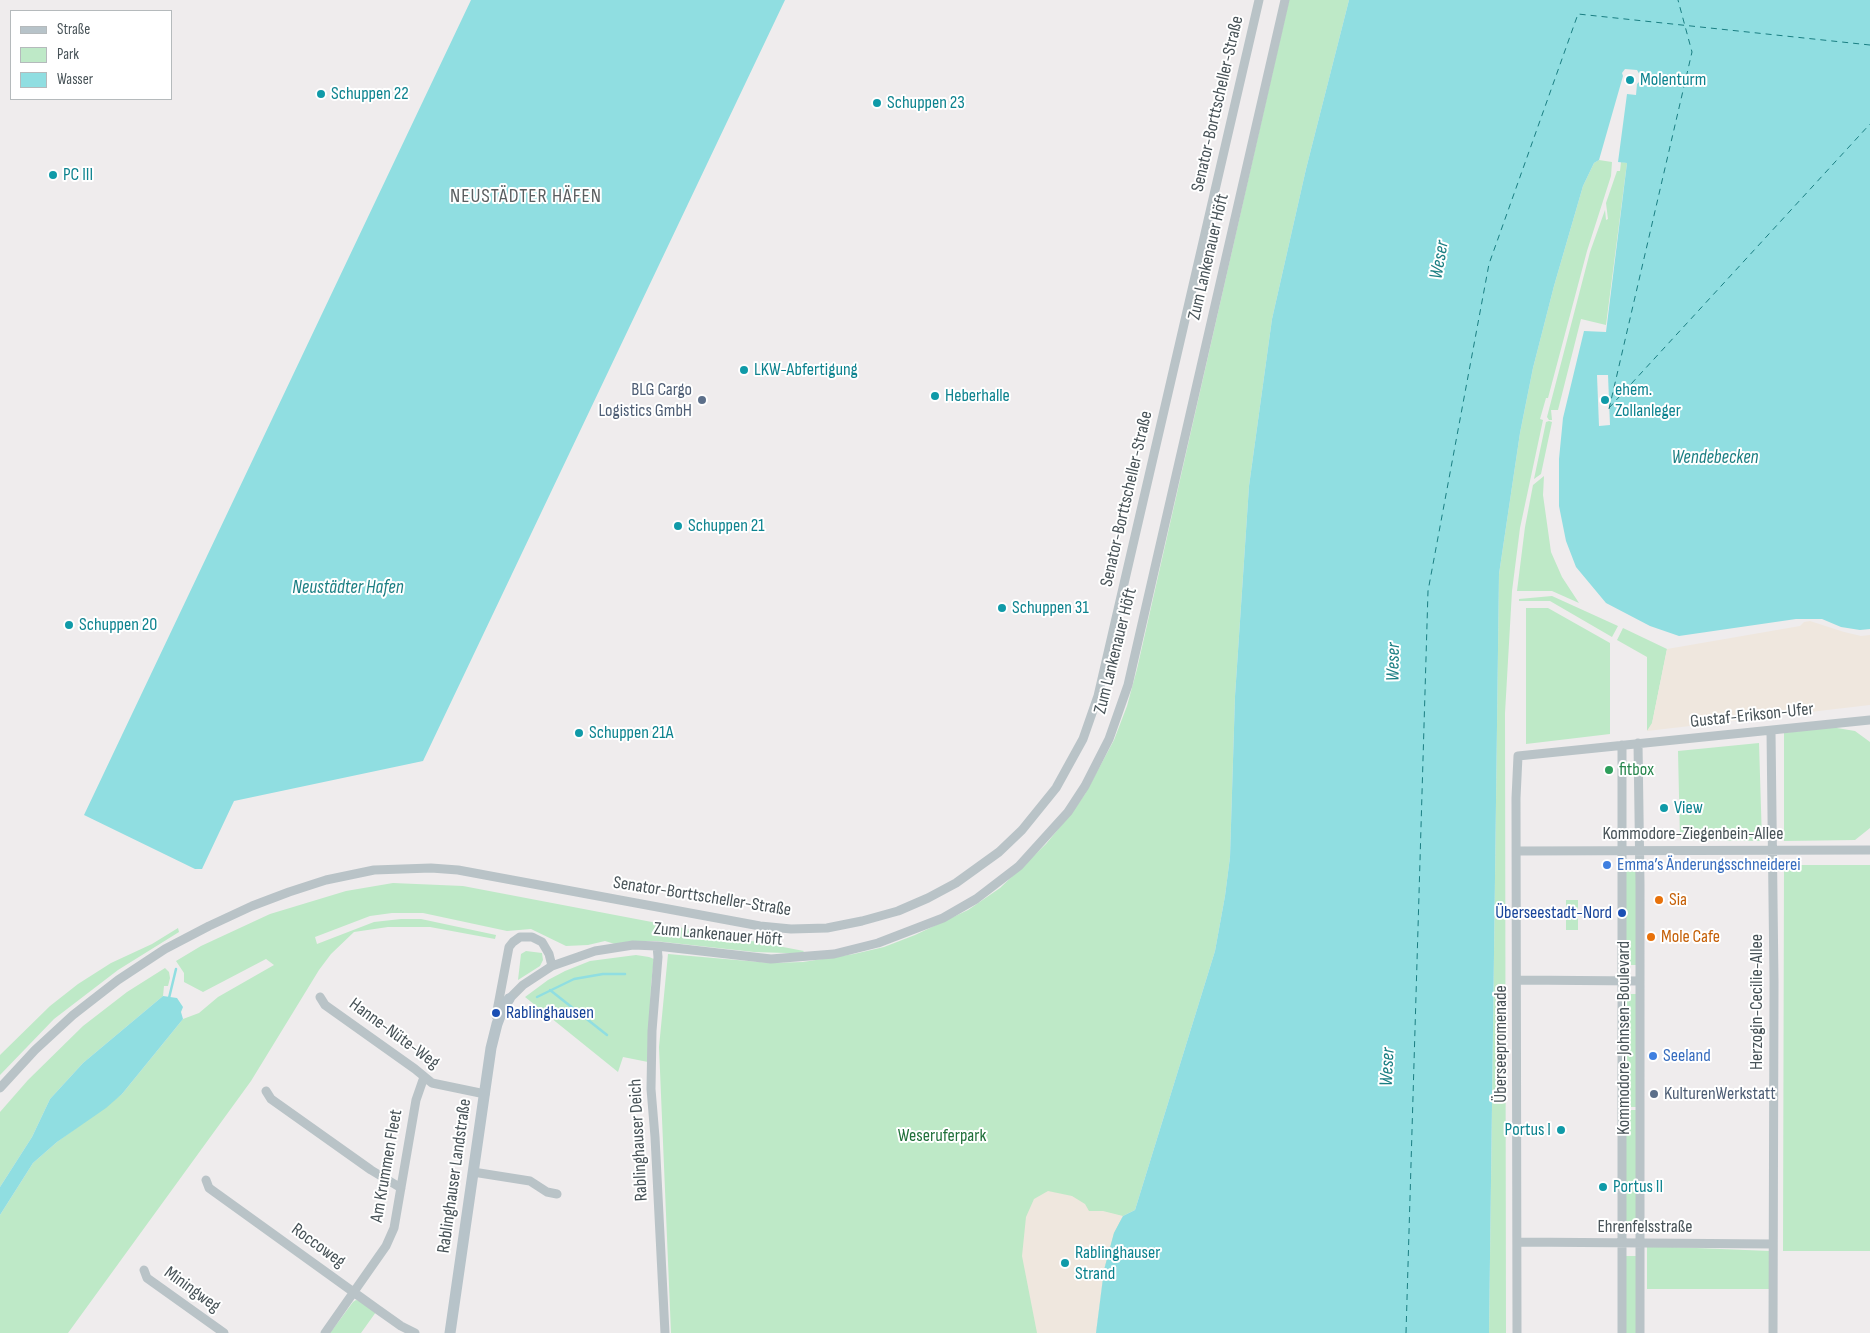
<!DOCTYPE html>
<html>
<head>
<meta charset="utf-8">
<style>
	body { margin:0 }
	#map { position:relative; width:1870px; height:1333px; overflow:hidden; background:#efeced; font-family:"Sofia Sans Condensed",sans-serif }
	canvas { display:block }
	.legend { position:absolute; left:10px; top:10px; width:162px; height:90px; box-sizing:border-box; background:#fff; border:1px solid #b5babc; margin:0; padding:6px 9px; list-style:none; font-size:15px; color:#475257 }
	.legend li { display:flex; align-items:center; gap:10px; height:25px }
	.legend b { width:25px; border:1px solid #b5babc }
</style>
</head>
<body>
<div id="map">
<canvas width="1870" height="1333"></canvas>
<ul class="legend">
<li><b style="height:6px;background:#b7c3c9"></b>Straße</li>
<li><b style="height:14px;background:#bee9c7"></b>Park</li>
<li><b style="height:14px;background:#90dee1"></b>Wasser</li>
</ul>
</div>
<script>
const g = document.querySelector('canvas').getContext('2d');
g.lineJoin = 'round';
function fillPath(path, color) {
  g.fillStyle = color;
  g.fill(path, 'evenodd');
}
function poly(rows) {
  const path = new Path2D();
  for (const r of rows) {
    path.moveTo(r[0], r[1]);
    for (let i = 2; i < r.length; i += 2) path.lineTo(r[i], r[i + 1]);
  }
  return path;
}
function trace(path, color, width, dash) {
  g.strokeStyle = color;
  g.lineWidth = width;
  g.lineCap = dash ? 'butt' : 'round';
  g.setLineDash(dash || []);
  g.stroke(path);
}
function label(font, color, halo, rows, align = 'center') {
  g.font = font + ' "Sofia Sans Condensed",sans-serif';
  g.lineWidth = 4;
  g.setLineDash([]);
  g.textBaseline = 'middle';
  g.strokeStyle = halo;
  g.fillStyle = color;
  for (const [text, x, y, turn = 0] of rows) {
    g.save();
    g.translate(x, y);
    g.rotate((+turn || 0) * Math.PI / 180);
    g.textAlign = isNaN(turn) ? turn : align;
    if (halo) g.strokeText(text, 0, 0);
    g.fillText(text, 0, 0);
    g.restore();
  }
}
const green = poly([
	[1289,0,1349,0,1306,169,1272,319,1249,486,1235,696,1230,857,1225,896,1215,951,1135,1210,1123,1216,1104,1270,1096,1333,671,1333,659,1047,668,954,771,963,803,962,854,954,884,947,915,935,968,910,1000,888,1046,844,1073,811,1085,794,1114,740,1127,706,1137,669],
	[1599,160,1612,162,1611,176,1587,251,1548,398,1546,398,1540,419,1543,420,1520,528,1512,591,1505,713,1506,1333,1489,1333,1499,574,1520,433,1533,368,1554,286,1583,186,1594,163],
	[1621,162,1627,163,1606,325,1581,319,1558,410,1551,410,1552,420,1549,420,1547,417,1590,252,1605,210,1606,220,1608,219,1606,203,1617,171,1620,171],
	[1549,421,1552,422,1541,474,1534,479,1546,422],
	[1544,476,1543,495,1551,552,1562,577,1579,603,1552,591,1517,591,1525,527,1533,485],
	[1552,596,1618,626,1612,637,1550,601,1519,601,1519,599],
	[1526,608,1548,608,1610,643,1610,734,1526,744],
	[1623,628,1667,649,1652,724,1647,731,1647,657,1617,640],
	[1831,727,1855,731,1870,742,1870,828,1855,840,1784,841,1784,733],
	[1759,743,1762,841,1680,840,1678,751],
	[1636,864,1636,965,1626,965,1625,865],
	[1784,865,1870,865,1870,1251,1783,1251],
	[393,883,463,886,804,951,802,953,786,953,754,952,655,941,633,941,615,944,605,941,588,945,566,946,531,929,507,931,423,913,392,913,370,916,315,937,317,944,374,922,401,919,421,919,496,935,495,939,430,927,388,927,354,932,331,954,319,970,251,1081,68,1333,0,1333,0,1215,33,1163,57,1142,122,1094,183,1019,199,1013,218,997,274,965,266,959,203,992,184,982,184,973,176,961,201,946,270,914,346,891],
	[1566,900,1578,900,1578,930,1566,930],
	[178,928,179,932,118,970,54,1019,0,1075,0,1055,50,1006,78,984,111,963,152,944],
	[526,951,542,953,543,960,540,966,518,980,521,954],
	[636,955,649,957,654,959,651,985,648,1062,623,1057,618,1072,525,997,548,980,565,971,590,961],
	[165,968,169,972,170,978,168,986,164,986,163,996,83,1063,50,1099,32,1137,0,1187,0,1112,28,1080,83,1026,127,992],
	[1625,994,1636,994,1636,1107,1625,1107],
	[1625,1110,1636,1110,1637,1228,1626,1228],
	[1647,1246,1770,1251,1769,1289,1647,1289],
	[1626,1256,1637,1256,1637,1333,1626,1333],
	[356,1300,361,1301,376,1312,361,1333,330,1333,353,1302]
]);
const sand = poly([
	[1810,621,1844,632,1861,636,1870,635,1870,705,1647,731,1652,723,1667,649,1800,626,1804,622],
	[1048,1191,1072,1196,1085,1204,1089,1211,1103,1211,1123,1216,1114,1233,1104,1270,1096,1333,1037,1333,1022,1256,1026,1217,1034,1199]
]);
const water = poly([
	[471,0,785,0,423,761,234,801,202,869,195,869,84,815],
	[1349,0,1870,0,1870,629,1860,630,1841,627,1822,619,1796,619,1679,636,1650,626,1606,603,1576,567,1566,541,1559,506,1559,459,1563,418,1584,331,1606,332,1627,163,1618,162,1627,94,1636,95,1637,84,1640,81,1641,77,1637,70,1625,69,1622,73,1623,76,1599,160,1594,163,1583,186,1554,286,1533,368,1520,433,1499,574,1489,1333,1096,1333,1104,1270,1114,1233,1123,1216,1135,1210,1215,951,1225,896,1230,857,1235,696,1249,486,1272,319,1306,169],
	[163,996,177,998,183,1007,181,1012,183,1019,122,1094,106,1108,57,1142,33,1163,0,1215,0,1187,32,1137,50,1099,83,1063]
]);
const pier = poly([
	[1597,375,1608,375,1610,425,1599,426]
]);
const stream = poly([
	[550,990,607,1035],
	[537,997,574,979,603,974,625,974],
	[169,998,176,969]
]);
const ferry = poly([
	[1609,408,1870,124],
	[1609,409,1692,52,1678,0],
	[1406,1333,1428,591,1489,264,1578,14,1870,45]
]);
const street = poly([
	[1771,731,1774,982,1773,1333],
	[1638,743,1640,884,1640,1333],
	[1622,745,1622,1333],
	[1517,851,1870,850],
	[657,946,658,957,652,1031,651,1089,655,1137,665,1333],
	[1518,980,1640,981],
	[320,997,325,1005,415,1069,432,1083,485,1094],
	[509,999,523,985,552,966,595,951,633,945,657,946,771,959,834,954,878,943,943,918,976,899,1019,866,1068,812,1085,786,1109,739,1128,685,1285,0],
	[496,1016,509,947,513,942,520,937,532,937,542,942,549,954,552,966],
	[0,1088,35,1050,73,1015,118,980,165,949,209,926,252,906,289,892,326,880,374,870,431,868,458,870,760,926,791,929,827,928,862,921,898,911,928,898,956,883,999,852,1022,830,1056,788,1083,739,1098,696,1259,0],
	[266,1091,271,1099,371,1170,401,1188],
	[473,1172,530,1181,547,1192,557,1194],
	[206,1180,209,1188,377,1309,401,1326,415,1333],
	[1518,1242,1773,1244],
	[144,1270,147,1278,224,1333],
	[325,1333,386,1246,394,1228,416,1100,424,1077],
	[1517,1333,1516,798,1518,756,1870,720]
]);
const secondary = poly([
	[450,1333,491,1048,497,1024,503,1008,509,999]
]);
const markers = [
	[1630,80,5,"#0f9aa8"],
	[321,94,5,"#0f9aa8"],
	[877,103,5,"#0f9aa8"],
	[53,175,5,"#0f9aa8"],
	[744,370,5,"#0f9aa8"],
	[935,396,5,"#0f9aa8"],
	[702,400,5,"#5c6f8a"],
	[1605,400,5,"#0f9aa8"],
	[678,526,5,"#0f9aa8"],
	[1002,608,5,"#0f9aa8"],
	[69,625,5,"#0f9aa8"],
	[579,733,5,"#0f9aa8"],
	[1609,770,5,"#2e9e5b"],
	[1664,808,5,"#0f9aa8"],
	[1607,865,5,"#3f7fe0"],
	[1659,900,5,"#e8710a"],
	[1622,913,5,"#1a4fb4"],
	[1651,937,5,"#e8710a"],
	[496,1013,5,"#1a4fb4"],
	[1653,1056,5,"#3f7fe0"],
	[1654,1094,5,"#5c6f8a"],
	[1561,1130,5,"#0f9aa8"],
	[1603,1187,5,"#0f9aa8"],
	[1065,1263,5,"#0f9aa8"]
];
const cultureNames = [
	["Molenturm",1640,80],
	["Schuppen 22",331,94],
	["Schuppen 23",887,103],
	["PC III",63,175],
	["LKW-Abfertigung",754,370],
	["ehem.",1615,390],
	["Zollanleger",1615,411],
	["Heberhalle",945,396],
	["Schuppen 21",688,526],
	["Schuppen 31",1012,608],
	["Schuppen 20",79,625],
	["Schuppen 21A",589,733],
	["View",1674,808],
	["Portus I",1551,1130,"right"],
	["Portus II",1613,1187],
	["Rablinghauser",1075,1253],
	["Strand",1075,1274]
];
const streetNames = [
	["Senator-Borttscheller-Straße",1218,104,-77],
	["Zum Lankenauer Höft",1209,257,-77],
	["Senator-Borttscheller-Straße",1127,499,-77],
	["Zum Lankenauer Höft",1116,651,-76],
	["Gustaf-Erikson-Ufer",1752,716,-6],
	["Kommodore-Ziegenbein-Allee",1693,834],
	["Senator-Borttscheller-Straße",702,897,9],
	["Zum Lankenauer Höft",718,935,5],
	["Herzogin-Cecilie-Allee",1757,1002,-90],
	["Hanne-Nüte-Weg",394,1034,36],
	["Kommodore-Johnsen-Boulevard",1624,1038,-90],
	["Überseepromenade",1501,1044,-90],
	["Rablinghauser Deich",639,1140,-93],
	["Am Krummen Fleet",387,1166,-80],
	["Rablinghauser Landstraße",455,1176,-82],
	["Ehrenfelsstraße",1645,1227],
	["Roccoweg",318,1246,36],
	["Miningweg",192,1290,36]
];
const serviceNames = [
	["BLG Cargo",692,390],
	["Logistics GmbH",692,411],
	["KulturenWerkstatt",1664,1094,"left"]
];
const leisureNames = [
	["fitbox",1619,770]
];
const shopNames = [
	["Emma’s Änderungsschneiderei",1617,865],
	["Seeland",1663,1056]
];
const foodNames = [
	["Sia",1669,900],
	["Mole Cafe",1661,937]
];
const transitNames = [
	["Überseestadt-Nord",1612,913],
	["Rablinghausen",506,1013,"left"]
];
const parkNames = [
	["Weseruferpark",942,1136]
];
const waterNames = [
	["Weser",1440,260,-80],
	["Wendebecken",1715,458],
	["Neustädter Hafen",348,588],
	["Weser",1394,662,-89],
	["Weser",1388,1067,-87]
];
const quarterNames = [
	["NEUSTÄDTER HÄFEN",526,197]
];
fillPath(green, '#bee9c7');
fillPath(sand, '#efe7de');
fillPath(water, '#90dee1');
fillPath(pier, '#efeced');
trace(stream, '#90dee1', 2.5);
trace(ferry, '#1a7e82', 1, [6, 5]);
trace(street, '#b9c3c7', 9);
trace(secondary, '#b7c3c9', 11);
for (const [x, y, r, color] of markers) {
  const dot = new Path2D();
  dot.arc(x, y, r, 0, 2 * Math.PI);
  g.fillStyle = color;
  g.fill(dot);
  trace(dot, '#fff', 2);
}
label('18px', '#0d838f', '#fff', cultureNames, 'left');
label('18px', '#475257', '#fff', streetNames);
label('18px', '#4e5e75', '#fff', serviceNames, 'right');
label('18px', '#27864d', '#fff', leisureNames, 'left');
label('18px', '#366cbe', '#fff', shopNames, 'left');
label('18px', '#c56008', '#fff', foodNames, 'left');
label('18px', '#164399', '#fff', transitNames, 'right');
label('18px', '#20703a', '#fff', parkNames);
label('italic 19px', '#1a7e82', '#fff', waterNames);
g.letterSpacing = '1px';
label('20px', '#5a5e60', '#fff', quarterNames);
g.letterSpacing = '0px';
</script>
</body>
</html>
